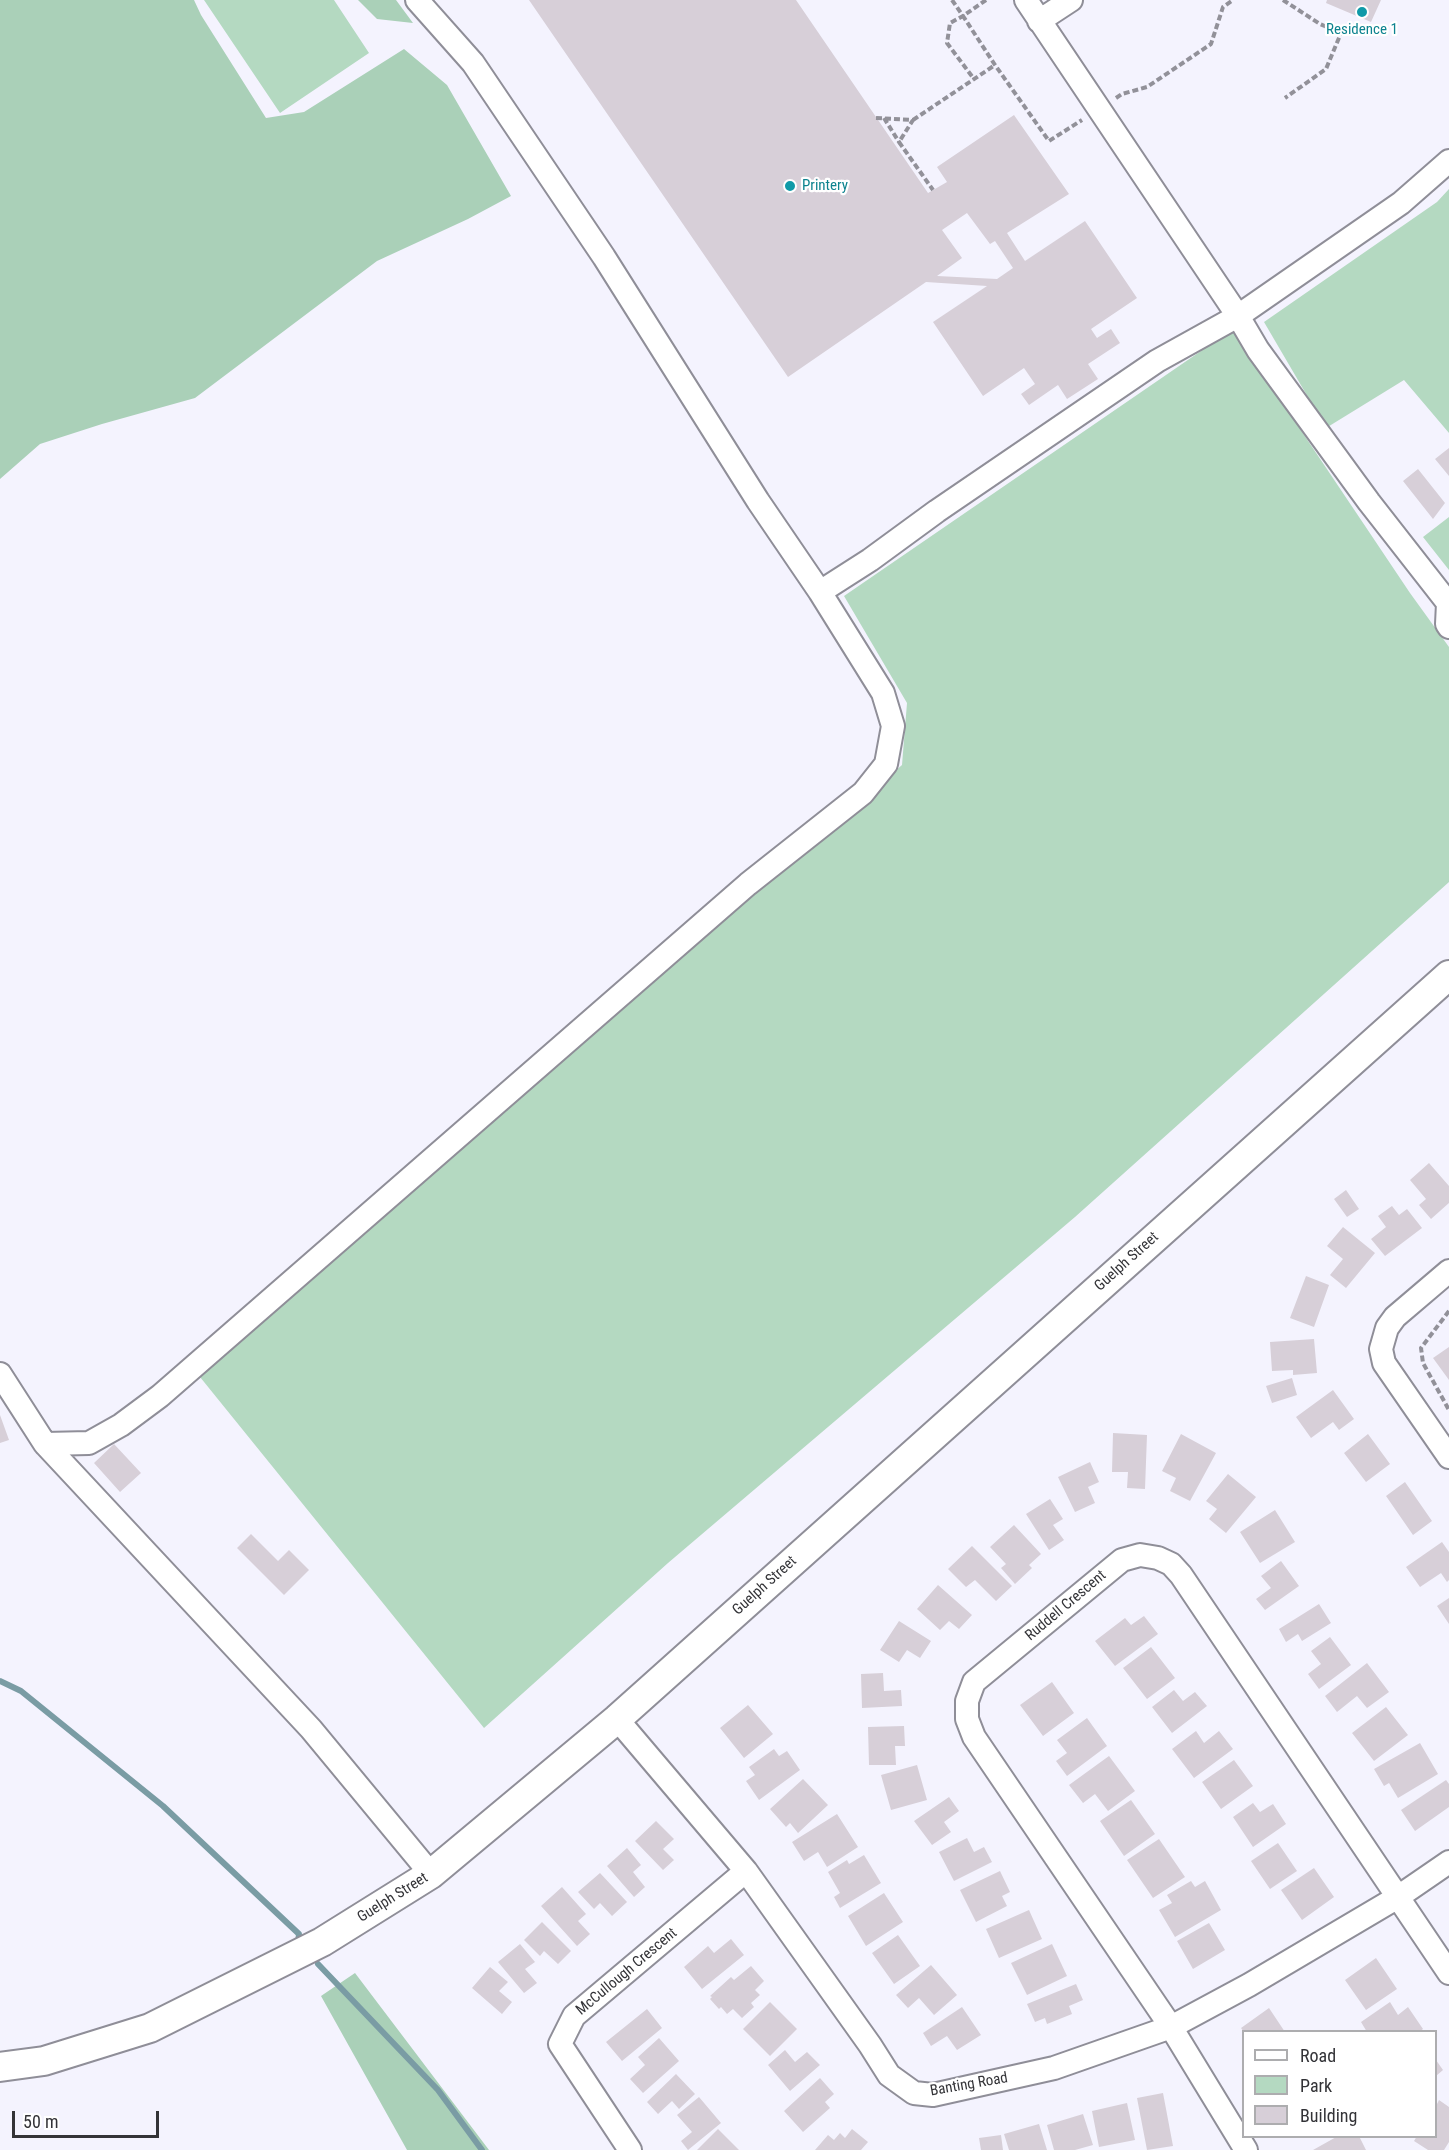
<!DOCTYPE html>
<html>
<head>
<meta charset="utf-8">
<style>
	body { margin:0 }
	#map { position:relative; width:1449px; height:2150px; overflow:hidden; background:#f4f3fe; font-family:"Roboto Condensed",sans-serif }
	canvas { display:block }
	.legend { position:absolute; left:1242px; top:2030px; width:195px; height:108px; box-sizing:border-box; background:#fff; border:2px solid #adadaf; margin:0; padding:8px 10px; list-style:none; font-size:18px; color:#333337 }
	.legend li { display:flex; align-items:center; gap:12px; height:30px }
	.legend b { width:30px; border:2px solid #adadaf }
	.scale { position:absolute; left:12px; top:2111px; width:147px; height:27px; box-sizing:border-box; border:3px solid #333337; border-top:0; padding-left:8px; font-size:18px; line-height:21px; white-space:nowrap; color:#333337; -webkit-text-stroke:4px #fff; paint-order:stroke }
</style>
</head>
<body>
<div id="map">
<canvas width="1449" height="2150"></canvas>
<ul class="legend">
<li><b style="height:8px;background:#fff"></b>Road</li>
<li><b style="height:16px;background:#b4d9c1"></b>Park</li>
<li><b style="height:16px;background:#d7cfd8"></b>Building</li>
</ul>
<div class="scale">50 m</div>
</div>
<script>
const g = document.querySelector('canvas').getContext('2d');
g.lineJoin = 'round';
function fillPath(path, color) {
  g.fillStyle = color;
  g.fill(path, 'evenodd');
}
function poly(rows) {
  const path = new Path2D();
  for (const r of rows) {
    path.moveTo(r[0], r[1]);
    for (let i = 2; i < r.length; i += 2) path.lineTo(r[i], r[i + 1]);
  }
  return path;
}
function trace(path, color, width, dash) {
  g.strokeStyle = color;
  g.lineWidth = width;
  g.lineCap = dash ? 'butt' : 'round';
  g.setLineDash(dash || []);
  g.stroke(path);
}
function label(font, color, halo, rows, align = 'center') {
  g.font = font + ' "Roboto Condensed",sans-serif';
  g.lineWidth = 4.5;
  g.setLineDash([]);
  g.textBaseline = 'middle';
  g.strokeStyle = halo;
  g.fillStyle = color;
  for (const [text, x, y, turn = 0] of rows) {
    g.save();
    g.translate(x, y);
    g.rotate((+turn || 0) * Math.PI / 180);
    g.textAlign = isNaN(turn) ? turn : align;
    if (halo) g.strokeText(text, 0, 0);
    g.fillText(text, 0, 0);
    g.restore();
  }
}
const green = poly([
	[204,0,334,0,369,53,280,113],
	[1449,189,1449,433,1404,380,1326,428,1264,322,1437,202],
	[1233,329,1410,593,1449,647,1449,882,1075,1217,668,1563,484,1728,200,1377,902,765,907,703,844,596],
	[1449,517,1449,570,1423,537]
]);
const forest = poly([
	[0,0,194,0,201,15,266,118,304,112,404,49,447,85,511,196,468,219,377,261,195,398,102,424,40,444,0,479],
	[358,0,396,0,413,23,377,19],
	[355,1973,489,2150,407,2150,321,1996]
]);
const stream = poly([
	[0,1681,21,1691,163,1806,299,1934,298,1943],
	[318,1964,438,2090,482,2150]
]);
const building = poly([
	[529,0,796,0,928,193,947,182,937,167,1014,115,1069,194,1007,233,1025,261,1085,221,1137,298,1091,329,1097,338,1111,329,1120,343,1088,364,1098,379,1067,399,1058,385,1029,405,1021,394,1035,384,1024,368,983,396,933,322,987,286,926,282,788,377],
	[967,213,990,244,995,241,1013,268,997,279,937,276,962,258,942,230],
	[1327,0,1381,0,1371,22,1326,3],
	[1449,448,1449,476,1435,459],
	[1418,469,1445,503,1433,519,1403,481],
	[1429,1163,1449,1186,1449,1203,1431,1219,1419,1205,1426,1199,1410,1180],
	[1346,1190,1359,1209,1347,1217,1334,1199],
	[1392,1206,1399,1215,1407,1209,1422,1228,1385,1256,1371,1239,1386,1227,1378,1216],
	[1343,1227,1375,1253,1346,1288,1330,1275,1343,1259,1327,1246],
	[1306,1276,1329,1285,1314,1327,1290,1318],
	[1314,1339,1317,1373,1293,1375,1293,1370,1272,1371,1270,1342],
	[1449,1347,1449,1380,1433,1358],
	[1292,1378,1297,1395,1272,1403,1266,1386],
	[1333,1390,1354,1419,1339,1430,1333,1422,1311,1438,1296,1417],
	[0,1415,9,1440,0,1443],
	[1113,1433,1147,1435,1145,1489,1127,1488,1128,1472,1112,1472],
	[1181,1434,1216,1453,1190,1501,1170,1491,1176,1478,1162,1471],
	[1368,1434,1390,1464,1366,1482,1344,1453],
	[114,1444,141,1473,120,1492,94,1463],
	[1090,1462,1099,1482,1088,1487,1095,1503,1075,1512,1058,1477],
	[1228,1474,1256,1497,1226,1533,1209,1519,1217,1509,1206,1501],
	[1405,1482,1432,1521,1413,1535,1386,1496],
	[1050,1499,1063,1519,1053,1525,1064,1540,1049,1550,1026,1514],
	[1275,1510,1295,1542,1260,1563,1240,1532],
	[1014,1525,1041,1554,1029,1565,1032,1568,1015,1584,1001,1568,1006,1564,990,1547],
	[251,1534,278,1561,289,1550,309,1570,284,1595,237,1548],
	[1442,1542,1449,1552,1449,1580,1447,1582,1441,1573,1420,1587,1406,1567],
	[972,1546,1012,1586,996,1601,975,1580,966,1587,948,1569],
	[1281,1561,1299,1586,1265,1610,1256,1599,1271,1588,1261,1576],
	[938,1585,972,1615,959,1629,949,1621,940,1630,917,1609],
	[1449,1598,1449,1624,1437,1606],
	[1319,1604,1331,1623,1302,1641,1298,1634,1286,1642,1279,1629],
	[1144,1616,1158,1634,1115,1666,1095,1641,1125,1618,1131,1625],
	[899,1621,931,1641,920,1658,907,1650,899,1662,880,1650],
	[1330,1637,1351,1665,1319,1689,1308,1674,1321,1664,1311,1651],
	[1151,1647,1175,1678,1147,1699,1123,1668],
	[1367,1663,1389,1692,1367,1708,1357,1696,1337,1712,1325,1696],
	[883,1673,884,1691,901,1690,902,1706,862,1708,861,1674],
	[1052,1682,1074,1713,1043,1736,1020,1705],
	[1174,1690,1183,1701,1195,1692,1207,1706,1172,1733,1152,1707],
	[748,1705,773,1734,744,1758,720,1728],
	[1386,1707,1408,1735,1374,1761,1352,1733],
	[1087,1718,1107,1746,1067,1776,1056,1761,1067,1753,1057,1740],
	[904,1726,905,1746,895,1746,896,1765,869,1765,868,1727],
	[1196,1731,1204,1743,1219,1731,1233,1749,1194,1778,1172,1749],
	[1420,1743,1438,1774,1398,1798,1389,1783,1384,1786,1374,1769],
	[774,1749,779,1756,787,1751,800,1770,759,1800,746,1781,755,1775,749,1767],
	[1109,1756,1135,1791,1108,1811,1095,1794,1083,1803,1069,1785],
	[1234,1760,1253,1786,1221,1809,1202,1782],
	[917,1765,927,1800,891,1810,881,1775],
	[803,1779,828,1805,798,1833,790,1823,786,1827,770,1809],
	[1446,1780,1449,1784,1449,1807,1415,1831,1401,1810],
	[949,1797,959,1811,944,1822,951,1832,932,1845,914,1821],
	[1131,1800,1155,1834,1124,1856,1100,1821],
	[1253,1803,1260,1812,1273,1804,1286,1824,1253,1847,1233,1817],
	[837,1814,858,1847,827,1867,818,1852,804,1861,792,1842],
	[656,1821,674,1839,663,1849,674,1860,663,1870,635,1841],
	[967,1838,974,1852,984,1847,992,1862,954,1881,939,1852],
	[1159,1839,1185,1877,1153,1898,1127,1860],
	[1278,1843,1297,1871,1270,1889,1251,1861],
	[627,1848,641,1865,633,1872,645,1887,634,1897,607,1866],
	[864,1855,881,1883,840,1908,834,1897,840,1893,828,1872,847,1860,849,1864],
	[1314,1868,1334,1897,1302,1920,1281,1890],
	[1000,1871,1010,1892,1002,1896,1007,1906,976,1922,960,1890],
	[600,1873,627,1902,612,1916,600,1903,594,1909,578,1892],
	[1191,1881,1195,1887,1205,1881,1221,1910,1175,1937,1159,1910,1172,1903,1167,1895],
	[562,1887,586,1914,578,1921,590,1934,577,1946,541,1906],
	[884,1893,903,1922,866,1946,848,1916],
	[1029,1910,1042,1939,999,1958,986,1929],
	[542,1922,571,1951,558,1964,544,1951,540,1956,524,1940],
	[1209,1923,1225,1950,1193,1969,1177,1941],
	[898,1935,920,1966,894,1984,872,1953],
	[731,1939,744,1955,702,1989,684,1967,708,1946,714,1953],
	[520,1944,535,1962,525,1969,537,1983,524,1993,498,1962],
	[1052,1944,1067,1976,1027,1995,1011,1963],
	[1376,1958,1397,1989,1366,2010,1345,1980],
	[931,1965,957,1995,934,2015,919,1998,908,2008,896,1995],
	[751,1966,764,1981,755,1990,760,1995,751,2003,754,2007,742,2018,733,2009,727,2014,721,2007,719,2009,710,1999,712,1997,710,1996,731,1977,734,1980],
	[490,1967,508,1982,499,1991,512,2002,502,2014,472,1988],
	[1076,1984,1083,2000,1069,2006,1072,2014,1047,2024,1045,2018,1035,2022,1027,2004],
	[770,2002,797,2029,770,2056,743,2029],
	[1390,2002,1398,2015,1408,2007,1423,2029,1419,2032,1367,2032,1361,2022],
	[962,2007,981,2035,957,2050,947,2036,931,2046,923,2033],
	[1269,2008,1285,2032,1244,2032,1241,2028],
	[647,2009,662,2028,622,2061,606,2042],
	[659,2038,679,2061,643,2093,630,2079,645,2065,638,2057],
	[785,2050,795,2062,807,2052,820,2065,790,2091,768,2065],
	[1436,2060,1443,2070,1436,2076],
	[676,2074,695,2094,679,2109,672,2101,658,2114,647,2102],
	[820,2078,834,2094,825,2102,830,2108,803,2132,784,2111],
	[1163,2093,1173,2146,1147,2150,1137,2098],
	[699,2097,721,2123,688,2150,681,2141,692,2132,677,2115],
	[1439,2100,1449,2107,1449,2142,1444,2150,1428,2150,1414,2141,1417,2136,1436,2136,1436,2106],
	[1127,2103,1135,2140,1099,2147,1092,2111],
	[1083,2114,1093,2145,1075,2150,1054,2150,1047,2125],
	[1039,2124,1047,2150,1009,2150,1004,2134],
	[718,2129,739,2150,697,2150],
	[852,2129,868,2142,861,2150,815,2150,828,2135,834,2140,840,2133,845,2138],
	[1001,2135,1003,2150,981,2150,979,2138],
	[1338,2136,1359,2136,1366,2150,1313,2150]
]);
const path = poly([
	[952,0,963,16,950,23,947,43,974,79],
	[986,0,963,16,995,65,1049,141,1082,120],
	[1283,0,1320,24,1341,33,1326,69,1285,98],
	[1116,98,1122,94,1147,87,1211,44,1223,7,1233,0],
	[876,118,913,120,899,142,933,190],
	[884,118,899,142],
	[913,120,995,65],
	[1449,1311,1421,1348,1423,1363,1449,1410]
]);
const minor = poly([
	[417,0,473,63,604,257,758,501,820,592,870,560,937,511,1157,361,1238,316,1401,203,1449,161],
	[1026,0,1238,316,1258,350,1369,502,1448,603,1447,624,1449,627],
	[1039,21,1071,0],
	[1449,1271,1395,1317,1387,1328,1381,1349,1384,1363,1449,1457],
	[0,1374,45,1444,89,1443,121,1425,160,1396,748,884,863,793,886,764,893,726,883,693,820,592],
	[45,1444,311,1729,431,1874],
	[617,1719,746,1871,870,2045,889,2075,914,2093,933,2095,1054,2068,1171,2027,1249,1985,1398,1897,1449,1862],
	[630,2150,560,2044,574,2016,746,1871],
	[1246,2150,1171,2027,974,1737,967,1719,967,1701,974,1682,1122,1560,1140,1555,1158,1558,1171,1564,1181,1575,1449,1973]
]);
const major = poly([
	[0,2067,44,2061,150,2028,322,1942,431,1874,617,1719,1449,975]
]);
const markers = [
	[1362,12,6,"#0f9aa8"],
	[790,186,6,"#0f9aa8"]
];
const cultureNames = [
	["Residence 1",1362,30],
	["Printery",802,186,"left"]
];
const streetNames = [
	["Guelph Street",1127,1262,-42],
	["Guelph Street",765,1586,-42],
	["Ruddell Crescent",1066,1606,-40],
	["Guelph Street",393,1898,-32],
	["McCullough Crescent",627,1972,-40],
	["Banting Road",969,2085,-10]
];
fillPath(green, '#b4d9c1');
fillPath(forest, '#aad0b8');
trace(stream, '#7a9ca4', 6);
fillPath(building, '#d7cfd8');
trace(minor, '#8f8e98', 26);
trace(major, '#8f8e98', 32);
trace(path, '#929199', 4, [6, 3]);
trace(minor, '#fff', 22);
trace(major, '#fff', 28);
for (const [x, y, r, color] of markers) {
  const dot = new Path2D();
  dot.arc(x, y, r, 0, 2 * Math.PI);
  g.fillStyle = color;
  g.fill(dot);
  trace(dot, '#fff', 2);
}
label('15px', '#0d838f', '#fff', cultureNames);
label('15px', '#333337', '#fff', streetNames);
</script>
</body>
</html>
